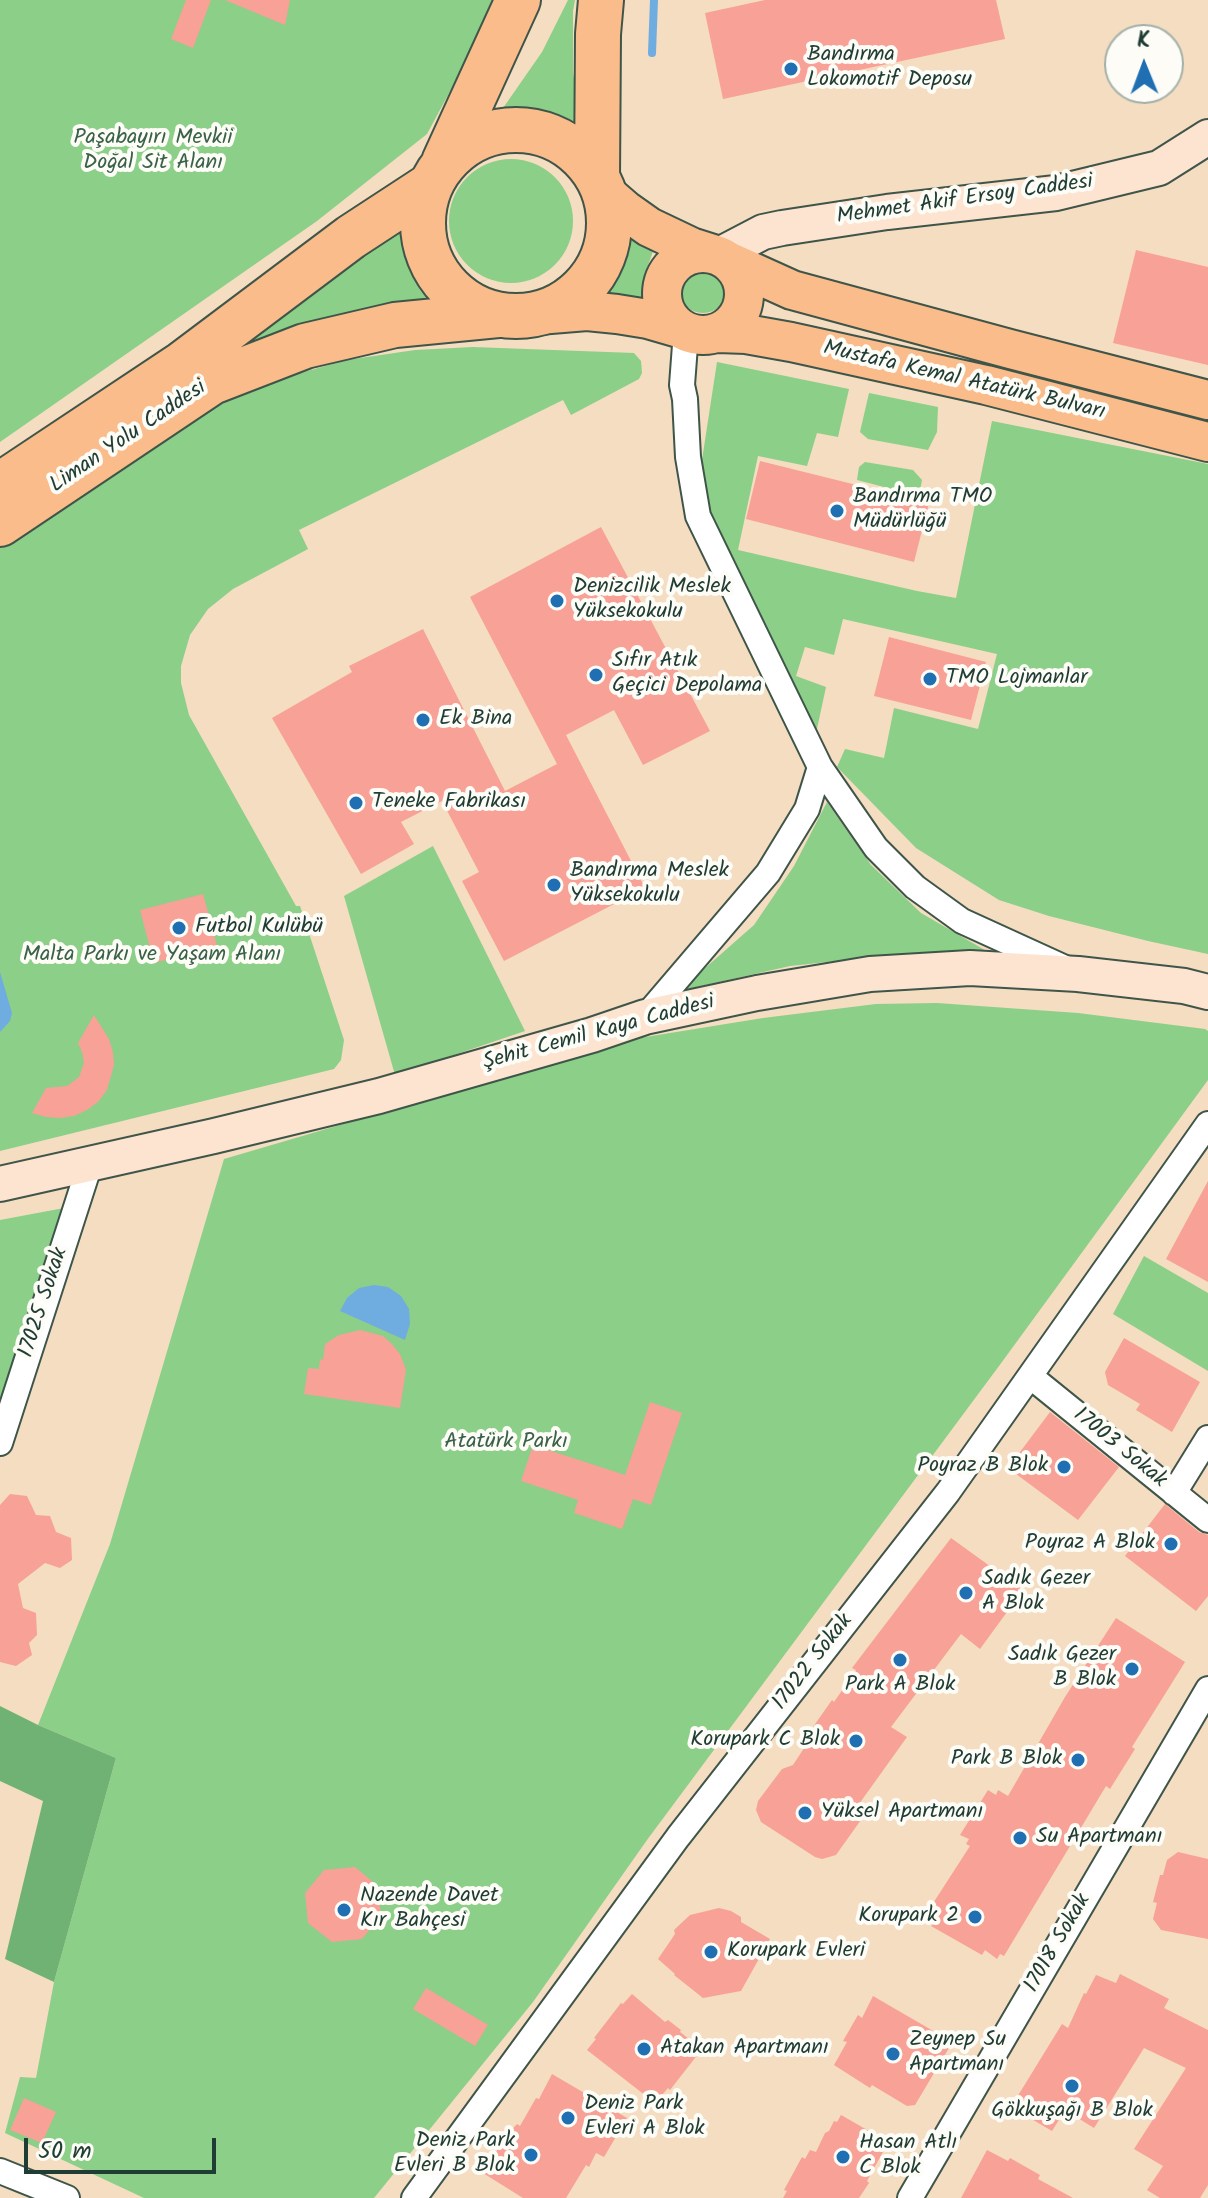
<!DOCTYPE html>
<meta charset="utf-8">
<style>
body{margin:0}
#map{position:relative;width:1208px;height:2198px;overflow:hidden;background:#f4ddc0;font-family:Kalam,sans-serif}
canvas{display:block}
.north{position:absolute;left:1104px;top:24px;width:80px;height:80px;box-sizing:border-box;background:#fdfcf7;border:2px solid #a4b0a9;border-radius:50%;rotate:359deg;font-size:22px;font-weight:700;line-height:32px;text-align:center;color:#1f3d34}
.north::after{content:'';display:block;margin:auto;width:28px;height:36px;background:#1f6fb2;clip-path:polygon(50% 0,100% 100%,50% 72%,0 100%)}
.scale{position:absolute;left:24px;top:2138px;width:192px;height:36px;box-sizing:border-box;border:4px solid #1f3d34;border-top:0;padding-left:10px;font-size:24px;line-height:28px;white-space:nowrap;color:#1f3d34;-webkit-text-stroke:6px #fdfcf7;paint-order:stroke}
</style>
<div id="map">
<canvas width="1208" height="2198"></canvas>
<div class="north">K</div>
<div class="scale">50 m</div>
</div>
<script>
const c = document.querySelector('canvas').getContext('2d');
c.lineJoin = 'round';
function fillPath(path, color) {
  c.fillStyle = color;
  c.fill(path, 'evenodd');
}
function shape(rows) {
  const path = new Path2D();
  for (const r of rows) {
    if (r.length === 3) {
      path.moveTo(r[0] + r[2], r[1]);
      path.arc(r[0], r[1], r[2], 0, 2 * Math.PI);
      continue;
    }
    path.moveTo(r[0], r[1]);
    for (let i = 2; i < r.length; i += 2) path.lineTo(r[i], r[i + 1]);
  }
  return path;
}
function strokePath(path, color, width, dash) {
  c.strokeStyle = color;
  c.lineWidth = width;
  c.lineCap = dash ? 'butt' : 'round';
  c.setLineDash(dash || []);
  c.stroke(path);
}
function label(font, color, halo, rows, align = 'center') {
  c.font = font + ' Kalam,sans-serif';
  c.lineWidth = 8;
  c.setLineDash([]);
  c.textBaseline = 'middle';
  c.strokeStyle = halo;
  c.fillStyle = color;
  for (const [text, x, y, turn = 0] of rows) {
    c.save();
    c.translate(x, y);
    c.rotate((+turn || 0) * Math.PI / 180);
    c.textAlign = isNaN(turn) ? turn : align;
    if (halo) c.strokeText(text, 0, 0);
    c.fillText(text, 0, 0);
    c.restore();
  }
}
fillPath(shape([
 [0,0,499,0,427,134,317,221,0,442],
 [568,0,575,0,573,11,573,73,585,135,565,121,544,114,522,109,501,111,542,52],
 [511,221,62],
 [401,220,410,266,418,287,427,299,384,306,204,368,301,304],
 [631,226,657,240,646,271,644,288,646,306,597,301,620,265],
 [703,289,24],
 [473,347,634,353,641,361,642,373,639,379,571,415,563,400,299,530,308,549,233,589,208,609,190,635,181,666,181,683,189,715,296,906,300,906,344,1040,341,1060,334,1069,0,1151,0,544,201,413,237,395,275,380,347,360,415,350],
 [717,362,849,389,838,437,817,433,807,466,758,456,738,550,917,591,956,598,992,421,1208,464,1208,954,1148,941,1049,916,999,900,916,848,837,767,845,749,884,758,894,708,978,729,997,654,843,619,834,655,805,647,796,676,826,687,815,738,722,545,698,486],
 [869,393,938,407,937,432,928,450,868,439,860,432],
 [865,462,913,470,922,480,919,496,857,480,859,467],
 [827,802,871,865,921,913,1002,960,884,956,790,966,679,991,754,925,794,866],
 [433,846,525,1031,395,1075,344,896],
 [937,1003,1078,1013,1205,1029,1208,1031,1208,1080,999,1366,647,1840,533,2002,374,2198,144,2198,5,2133,20,2077,36,2078,54,1982,116,1758,38,1725,110,1544,224,1159,633,1039,763,1018,876,1004],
 [64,1208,0,1402,0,1220],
 [1144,1256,1208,1293,1208,1371,1113,1314]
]), '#8bcf88');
fillPath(shape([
 [0,1706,38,1725,116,1758,54,1982,5,1959,43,1801,0,1781]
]), '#70b274');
fillPath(shape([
 [0,972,12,1013,10,1021,0,1032],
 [374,1285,388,1287,401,1296,409,1309,410,1324,405,1340,340,1311,347,1298,359,1288]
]), '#6fade1');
strokePath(shape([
 [652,53,654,0]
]), '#6fade1', 8);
fillPath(shape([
 [186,0,211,0,193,48,171,39],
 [225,0,290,0,285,25],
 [765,0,996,0,1005,39,723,99,705,13],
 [1136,250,1208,267,1208,365,1113,343],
 [760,461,929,503,914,562,746,519],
 [601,527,710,731,643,765,614,710,566,735,645,888,504,961,462,881,479,872,442,801,401,822,414,844,361,874,272,718,352,672,349,666,423,629,505,791,557,764,470,597],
 [889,637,986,662,971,720,874,696],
 [203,894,217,946,154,963,140,910],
 [94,1015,109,1039,113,1052,114,1065,107,1090,98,1102,87,1110,74,1116,60,1118,46,1117,32,1113,46,1088,67,1086,79,1077,84,1063,82,1052,78,1043],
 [1208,1181,1208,1282,1166,1259],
 [360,1330,383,1336,392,1344,400,1354,406,1370,400,1408,304,1394,308,1368,319,1369,320,1359,323,1360,325,1344,339,1335],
 [1124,1338,1200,1382,1172,1432,1136,1410,1140,1404,1108,1385,1105,1372],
 [650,1402,682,1413,651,1505,633,1499,622,1529,574,1513,578,1500,521,1481,533,1445,625,1475],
 [1050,1412,1119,1467,1078,1520,1008,1468],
 [10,1494,27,1496,36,1515,50,1516,56,1532,71,1538,72,1560,60,1568,45,1563,18,1584,23,1608,36,1613,37,1635,29,1643,32,1655,16,1666,0,1662,0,1505],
 [1165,1504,1199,1532,1208,1535,1208,1596,1196,1611,1125,1556],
 [951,1538,1023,1590,980,1649,961,1634,891,1727,907,1737,854,1811,863,1817,836,1855,822,1859,815,1857,761,1822,756,1810,758,1801,782,1769,793,1765,812,1736,809,1735,814,1729,813,1727,832,1700,834,1702,856,1670,852,1668],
 [1116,1618,1185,1662,1132,1747,1135,1749,1110,1789,1106,1786,1004,1956,1000,1954,997,1959,985,1950,982,1955,931,1926,935,1923,928,1919,931,1914,928,1911,970,1846,966,1844,969,1839,960,1835,988,1790,996,1795,998,1790,1008,1796,1065,1697],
 [1178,1852,1208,1859,1208,1939,1161,1930,1153,1919,1157,1903,1153,1902,1160,1875,1163,1875,1167,1860],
 [355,1867,378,1886,381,1916,362,1939,332,1942,308,1923,305,1893,324,1870],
 [719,1908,731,1911,741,1917,741,1922,770,1939,741,1991,703,1998,674,1975,675,1974,658,1959,675,1934,674,1930,690,1915],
 [1120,1974,1169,1999,1164,2008,1208,2030,1208,2185,1200,2198,1160,2198,1147,2190,1163,2166,1134,2149,1186,2068,1144,2048,1094,2128,1065,2110,1052,2131,1011,2107,1062,2024,1068,2028,1084,1993,1086,1994,1096,1975,1116,1983],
 [426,1988,488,2025,475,2046,413,2009],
 [632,1994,665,2022,668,2020,681,2030,680,2032,702,2049,670,2090,668,2088,655,2103,587,2050,596,2039,594,2038,621,2003,623,2004],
 [873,1996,947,2039,949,2048,915,2105,907,2106,872,2085,870,2088,834,2065,847,2042,843,2041,858,2015,862,2018],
 [552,2074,627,2118,604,2157,596,2153,589,2167,586,2165,566,2198,523,2198,483,2173,506,2136,517,2124,520,2126,536,2098,539,2099],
 [24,2098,56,2112,42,2143,10,2130],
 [841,2115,876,2135,871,2144,884,2150,867,2181,869,2183,859,2198,783,2198,787,2191,784,2190,802,2157,805,2159,810,2150,816,2152,825,2133,829,2131,834,2121,837,2122],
 [987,2150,1008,2161,1010,2158,1040,2175,1038,2179,1073,2198,961,2198]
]), '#f8a196');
const street = shape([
 [686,332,682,385,685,399,688,457,698,516,820,767,876,848,915,887,962,921,1065,968],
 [645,1017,768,873,807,809,820,767],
 [1030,1376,1208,1520],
 [0,1443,90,1164],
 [1174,1493,1208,1438],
 [0,2171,67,2198],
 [414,2198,678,1837,948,1492,1208,1124],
 [910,2198,1208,1689]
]);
const secondary = shape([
 [719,255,763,232,782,228,887,212,1056,193,1159,168,1208,137],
 [0,1184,214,1136,379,1096,592,1035,645,1017,757,993,870,974,970,968,1078,974,1184,986,1208,992]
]);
const primary = shape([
 [603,191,625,210,649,227,691,247,713,254],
 [703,294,41],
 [730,262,792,290,1010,349,1208,400],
 [526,316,587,311,617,314,648,319,679,328],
 [718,333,746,334,791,342,986,385,1208,442]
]);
const highway = shape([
 [516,223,93],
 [444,162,518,0],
 [597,177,598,34,601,0],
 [0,485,182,364,351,237,429,186],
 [0,524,212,382,305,346,395,325,498,315]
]);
strokePath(street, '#3f5549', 28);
strokePath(secondary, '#3f5549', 38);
strokePath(primary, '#3f5549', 42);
strokePath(highway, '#3f5549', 48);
strokePath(street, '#fff', 24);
strokePath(secondary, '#fde4d0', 34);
strokePath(primary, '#f9bc8a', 38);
strokePath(highway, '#f9bc8a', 44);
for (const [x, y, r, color] of [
 [791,69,8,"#1f6fb2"],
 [837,511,8,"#1f6fb2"],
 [557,601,8,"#1f6fb2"],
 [596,675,8,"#1f6fb2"],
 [930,679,8,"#1f6fb2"],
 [423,720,8,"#1f6fb2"],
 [356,803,8,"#1f6fb2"],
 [554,885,8,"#1f6fb2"],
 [179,928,8,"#1f6fb2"],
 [1064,1467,8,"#1f6fb2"],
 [1171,1544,8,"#1f6fb2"],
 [966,1593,8,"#1f6fb2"],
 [900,1660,8,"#1f6fb2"],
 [1132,1669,8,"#1f6fb2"],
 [856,1741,8,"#1f6fb2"],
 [1078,1760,8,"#1f6fb2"],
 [805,1813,8,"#1f6fb2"],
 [1020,1838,8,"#1f6fb2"],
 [344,1910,8,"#1f6fb2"],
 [975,1917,8,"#1f6fb2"],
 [711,1952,8,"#1f6fb2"],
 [644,2049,8,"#1f6fb2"],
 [893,2054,8,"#1f6fb2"],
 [1072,2086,8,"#1f6fb2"],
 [568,2118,8,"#1f6fb2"],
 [531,2155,8,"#1f6fb2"],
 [843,2157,8,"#1f6fb2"]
]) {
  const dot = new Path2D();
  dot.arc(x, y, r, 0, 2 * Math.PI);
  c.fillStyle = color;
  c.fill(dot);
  strokePath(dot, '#fdfcf7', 3);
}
label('22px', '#1f3d34', '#fdfcf7', [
 ["Bandırma",807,56],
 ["Lokomotif Deposu",807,81],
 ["Bandırma TMO",853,498],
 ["Müdürlüğü",853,523],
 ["Denizcilik Meslek",573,588],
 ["Yüksekokulu",573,613],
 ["Sıfır Atık",612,662],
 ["Geçici Depolama",612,687],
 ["TMO Lojmanlar",946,679],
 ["Ek Bina",439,720],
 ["Teneke Fabrikası",372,803],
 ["Bandırma Meslek",570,872],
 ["Yüksekokulu",570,897],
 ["Futbol Kulübü",195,928],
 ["Poyraz B Blok",1048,1467,"right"],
 ["Poyraz A Blok",1155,1544,"right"],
 ["Sadık Gezer",982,1580],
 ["A Blok",982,1605],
 ["Sadık Gezer",1116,1656,"right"],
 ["B Blok",1116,1681,"right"],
 ["Park A Blok",900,1686,"center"],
 ["Korupark C Blok",840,1741,"right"],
 ["Park B Blok",1062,1760,"right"],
 ["Yüksel Apartmanı",821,1813],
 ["Su Apartmanı",1036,1838],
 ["Nazende Davet",360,1897],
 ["Kır Bahçesi",360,1922],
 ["Korupark 2",959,1917,"right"],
 ["Korupark Evleri",727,1952],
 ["Zeynep Su",909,2041],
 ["Apartmanı",909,2066],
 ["Atakan Apartmanı",660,2049],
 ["Deniz Park",584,2105],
 ["Evleri A Blok",584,2130],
 ["Gökkuşağı B Blok",1072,2112,"center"],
 ["Deniz Park",515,2142,"right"],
 ["Evleri B Blok",515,2167,"right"],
 ["Hasan Atlı",859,2144],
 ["C Blok",859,2169]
], 'left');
label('22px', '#3a6249', '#fdfcf7', [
 ["Paşabayırı Mevkii",153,139],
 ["Doğal Sit Alanı",153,164],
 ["Malta Parkı ve Yaşam Alanı",152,956],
 ["Atatürk Parkı",506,1443]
]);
label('22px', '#1f3d34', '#fdfcf7', [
 ["Mehmet Akif Ersoy Caddesi",965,201,-8],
 ["Mustafa Kemal Atatürk Bulvarı",964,382,13],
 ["Liman Yolu Caddesi",129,438,-34],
 ["Şehit Cemil Kaya Caddesi",599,1034,-15],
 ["17025 Sokak",45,1303,-72],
 ["17003 Sokak",1119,1449,39],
 ["17022 Sokak",814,1663,-52],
 ["17018 Sokak",1059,1944,-60]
]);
</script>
